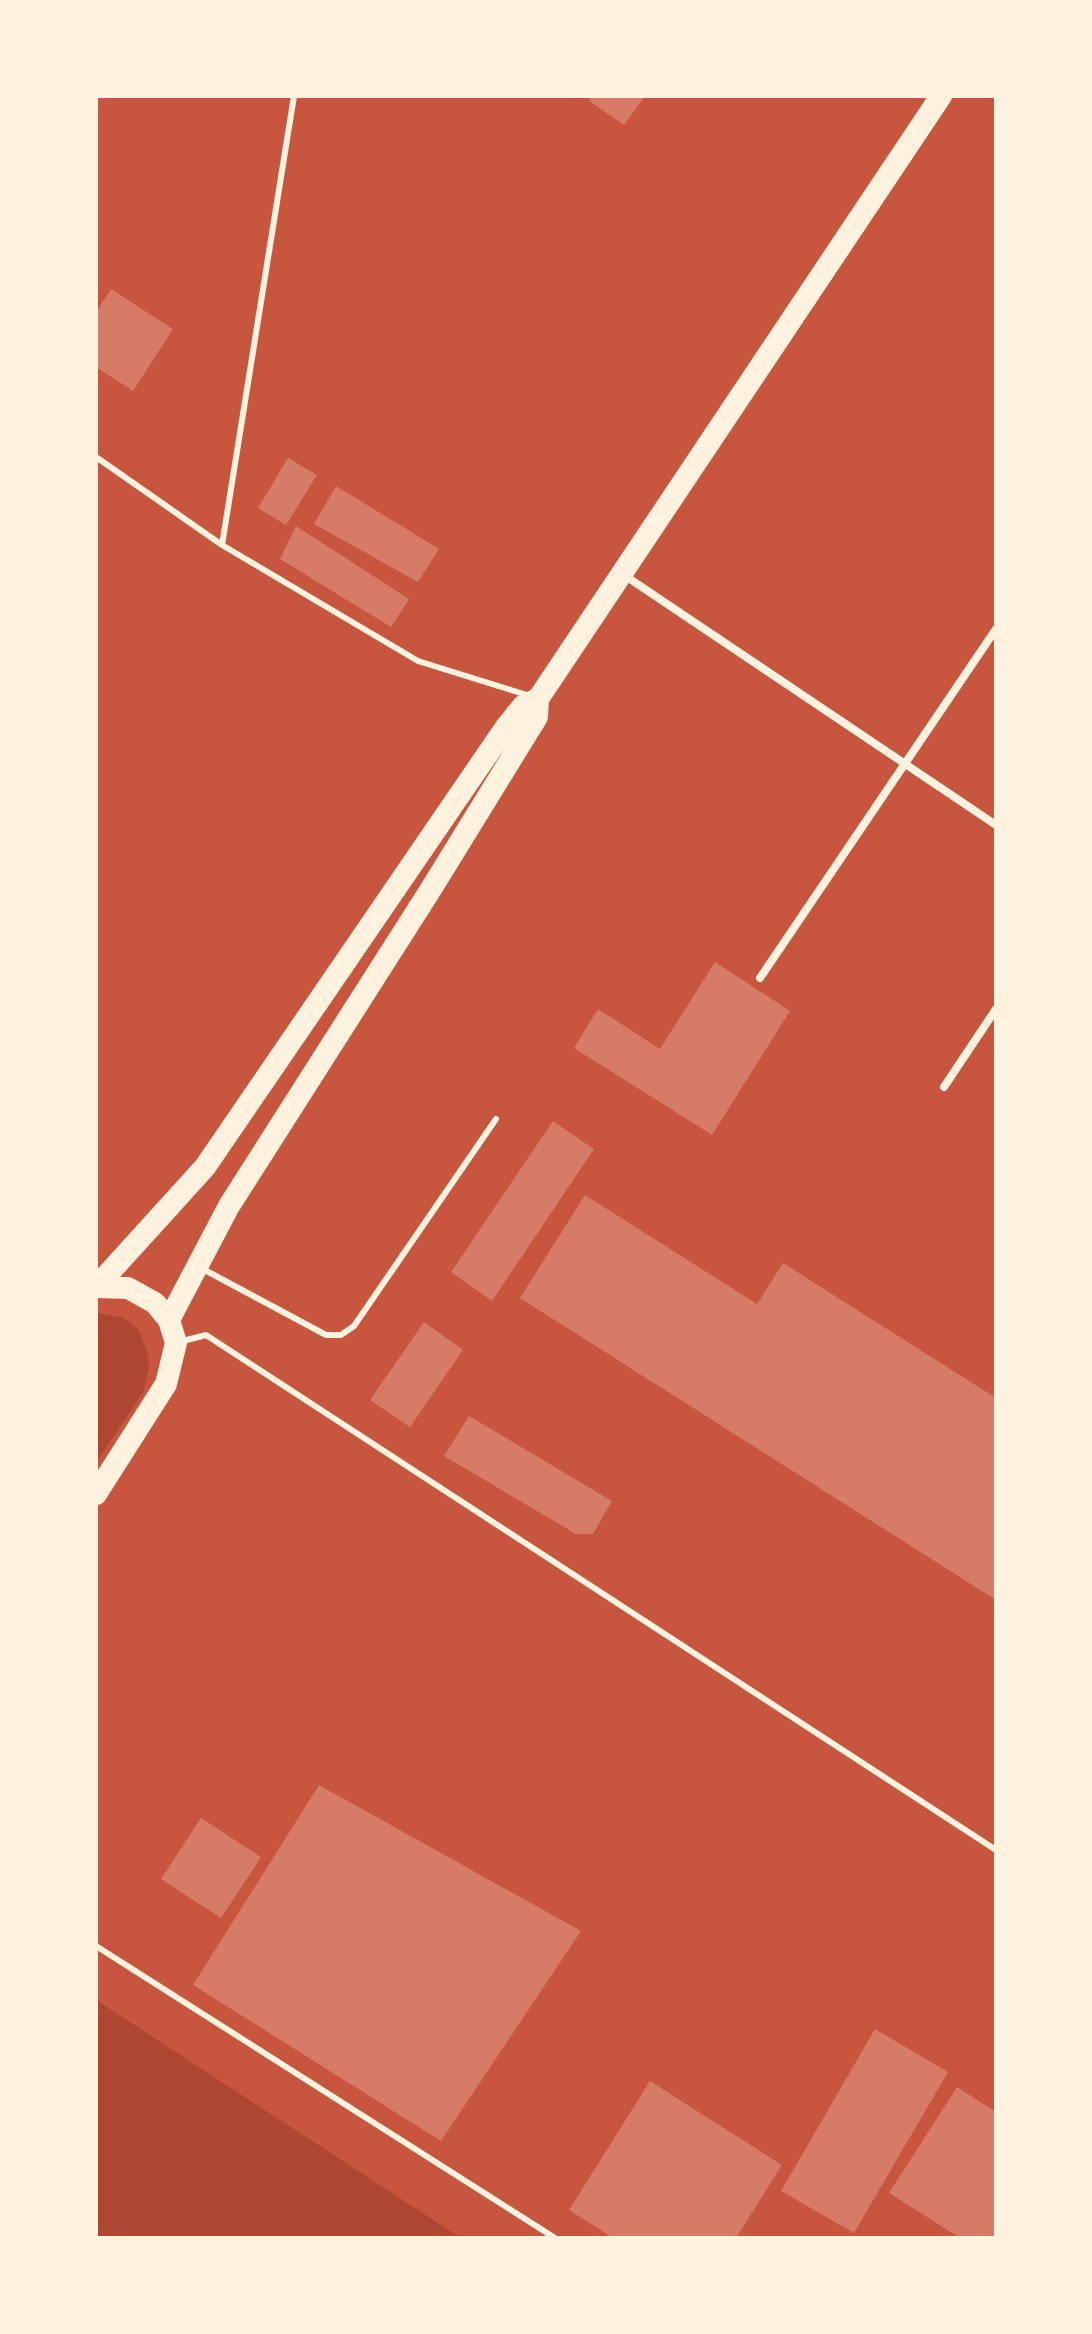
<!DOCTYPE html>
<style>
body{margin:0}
#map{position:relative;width:1092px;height:2334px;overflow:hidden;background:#c8553d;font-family:"Source Sans 3",sans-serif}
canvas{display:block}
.frame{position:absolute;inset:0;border:98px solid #fff3e0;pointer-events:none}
</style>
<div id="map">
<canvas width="1092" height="2334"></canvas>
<div class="frame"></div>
</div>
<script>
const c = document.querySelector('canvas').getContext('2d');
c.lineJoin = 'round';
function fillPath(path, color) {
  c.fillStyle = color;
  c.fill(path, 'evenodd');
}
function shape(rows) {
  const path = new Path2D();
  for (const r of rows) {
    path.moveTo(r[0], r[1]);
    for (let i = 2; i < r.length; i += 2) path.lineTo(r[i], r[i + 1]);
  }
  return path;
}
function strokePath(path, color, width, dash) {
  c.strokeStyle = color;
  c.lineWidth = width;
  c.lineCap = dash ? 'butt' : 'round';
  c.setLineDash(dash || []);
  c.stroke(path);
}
fillPath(shape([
 [98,1313,123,1318,138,1329,147,1351,149,1368,143,1392,96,1463,96,1314],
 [96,2000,461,2238,96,2238]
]), '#ae4732');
fillPath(shape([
 [592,96,645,96,624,125,589,101],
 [111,289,173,329,133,391,96,367,96,312],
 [288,458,317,475,286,525,258,508],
 [336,486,439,549,418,582,314,524],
 [296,526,409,599,391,627,280,559],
 [715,962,790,1011,712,1135,574,1048,598,1009,660,1049],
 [553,1121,594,1149,492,1301,451,1272],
 [585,1195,757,1304,783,1263,996,1398,996,1600,520,1298],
 [424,1322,463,1350,410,1427,370,1400],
 [469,1416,612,1501,593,1534,576,1534,444,1456],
 [319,1785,581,1931,441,2141,193,1985],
 [201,1818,261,1857,221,1918,161,1879],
 [875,2029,948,2072,854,2233,781,2191],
 [650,2081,782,2165,736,2238,613,2238,569,2210],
 [957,2087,996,2112,996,2238,960,2238,889,2193]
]), '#d67c66');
strokePath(shape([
 [96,457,222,545,418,661,527,695],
 [222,545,294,96],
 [201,1268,326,1335,341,1335,354,1326,496,1119],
 [179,1342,206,1335,996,1850],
 [96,1946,555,2238]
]), '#fff3e0', 6);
strokePath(shape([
 [624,575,996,825],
 [760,978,996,629],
 [944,1087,996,1009]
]), '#fff3e0', 8);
strokePath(shape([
 [97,1286,205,1167,506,727,523,706,538,699],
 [96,1287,128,1288,155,1303,169,1320,176,1343,166,1384,96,1494],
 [169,1320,229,1206,431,889,537,717,538,699,941,96]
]), '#fff3e0', 22);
</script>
